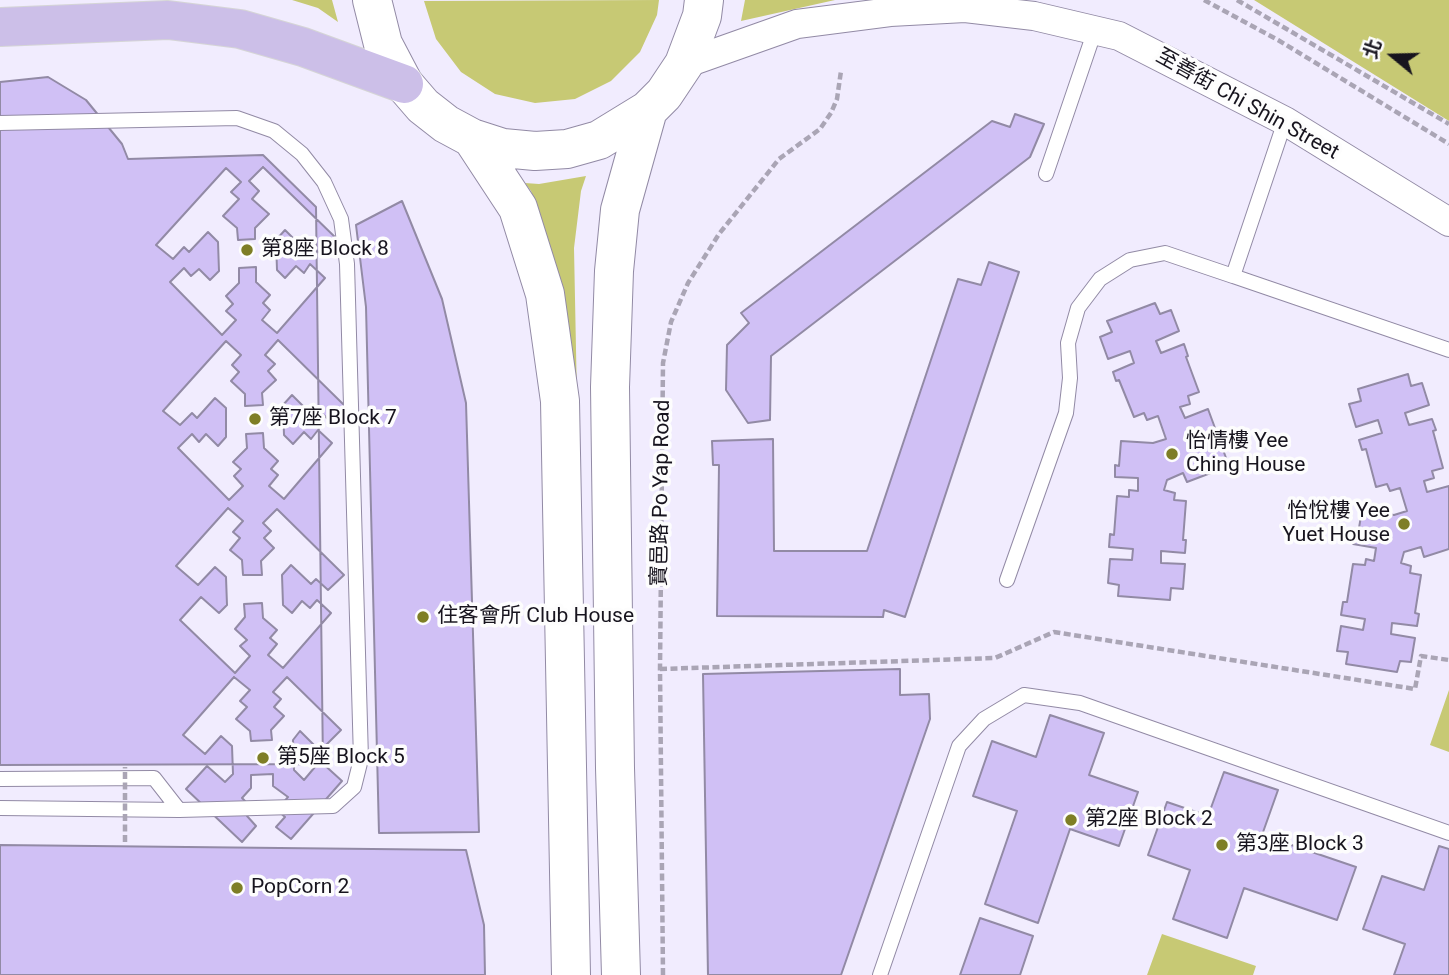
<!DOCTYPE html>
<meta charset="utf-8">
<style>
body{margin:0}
#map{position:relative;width:1449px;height:975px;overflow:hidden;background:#f1ecfe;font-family:Roboto,"Noto Sans TC",sans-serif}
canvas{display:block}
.north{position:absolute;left:1358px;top:21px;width:70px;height:70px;-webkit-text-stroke:5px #fdfdfd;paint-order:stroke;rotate:289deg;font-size:19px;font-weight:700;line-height:28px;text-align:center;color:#17141e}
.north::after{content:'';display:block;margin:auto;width:24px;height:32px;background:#17141e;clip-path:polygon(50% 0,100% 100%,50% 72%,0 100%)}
</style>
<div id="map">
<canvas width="1449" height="975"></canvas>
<div class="north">北</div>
</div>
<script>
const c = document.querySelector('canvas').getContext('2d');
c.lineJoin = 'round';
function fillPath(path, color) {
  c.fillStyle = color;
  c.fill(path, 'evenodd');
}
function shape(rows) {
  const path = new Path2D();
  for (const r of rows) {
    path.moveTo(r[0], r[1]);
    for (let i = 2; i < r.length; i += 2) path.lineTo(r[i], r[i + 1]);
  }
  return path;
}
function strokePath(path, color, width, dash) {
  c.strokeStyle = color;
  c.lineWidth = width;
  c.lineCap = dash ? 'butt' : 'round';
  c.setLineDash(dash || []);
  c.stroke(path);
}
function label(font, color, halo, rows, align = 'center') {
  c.font = font + ' Roboto,"Noto Sans TC",sans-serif';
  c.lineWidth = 7;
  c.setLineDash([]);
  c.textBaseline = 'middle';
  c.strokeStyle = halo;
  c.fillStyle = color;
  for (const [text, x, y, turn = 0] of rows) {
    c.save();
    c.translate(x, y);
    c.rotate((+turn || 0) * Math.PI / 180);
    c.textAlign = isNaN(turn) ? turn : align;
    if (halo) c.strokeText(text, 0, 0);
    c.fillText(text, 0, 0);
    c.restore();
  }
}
fillPath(shape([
 [292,0,332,0,338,22,318,8],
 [659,0,657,15,640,52,611,81,575,99,535,103,495,94,461,72,436,39,424,1],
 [745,0,835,0,741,21],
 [1254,0,1449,0,1449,121],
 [586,176,581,191,574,248,578,450,539,215,531,191,525,183,539,184],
 [1449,690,1449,752,1430,745],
 [1162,934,1256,966,1253,975,1147,975]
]), '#c7c974');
const building = shape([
 [48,77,86,100,122,144,128,159,263,155,316,207,323,764,0,765,0,82,48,77],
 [1015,114,1044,124,1030,157,771,356,770,420,748,423,726,390,727,345,749,323,741,313,992,121,1010,127,1015,114],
 [263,167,338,240,322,255,309,244,304,249,285,230,276,240,277,270,285,278,296,266,304,273,310,264,325,278,277,333,262,320,270,310,263,303,270,295,256,282,256,267,239,268,239,283,226,296,233,304,226,311,236,320,222,335,170,282,184,268,191,276,199,269,210,280,219,271,218,242,208,232,189,252,184,247,173,259,156,245,226,168,241,182,231,192,239,199,223,216,237,228,238,240,255,239,255,228,269,214,252,199,259,191,249,181,263,167],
 [402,201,442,299,466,403,479,832,379,833,366,307,356,225,402,201],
 [989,262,1019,272,905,617,884,610,883,617,717,616,719,465,713,465,712,441,773,439,774,551,867,551,958,279,981,285,989,262],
 [1155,303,1160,314,1171,310,1179,331,1156,341,1161,353,1184,344,1188,356,1186,357,1199,392,1188,396,1190,404,1180,407,1185,418,1208,409,1229,466,1187,482,1183,473,1167,480,1164,490,1175,493,1174,500,1186,501,1183,540,1186,540,1185,553,1161,551,1161,563,1185,564,1183,589,1171,588,1170,600,1118,596,1119,585,1108,583,1110,559,1132,560,1133,549,1109,547,1110,534,1114,535,1117,496,1129,497,1129,490,1138,491,1138,478,1115,477,1115,465,1119,466,1121,441,1153,443,1166,439,1158,416,1147,420,1144,413,1134,417,1119,380,1116,381,1113,372,1134,363,1130,351,1108,359,1100,337,1112,332,1107,321,1155,303],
 [278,340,345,406,329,420,317,409,312,415,292,395,283,405,284,435,293,444,304,432,311,439,318,430,332,443,284,499,269,486,278,475,271,469,278,461,264,448,263,433,246,434,247,448,233,462,241,469,234,476,243,486,229,500,178,448,192,434,199,442,206,434,218,446,226,437,226,408,215,398,197,418,192,413,180,425,163,411,226,341,241,355,232,365,239,372,231,381,245,394,245,406,263,405,262,393,276,380,268,371,275,364,265,355,278,340],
 [1408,374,1411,386,1422,383,1429,405,1405,413,1409,425,1432,419,1436,430,1433,431,1443,468,1432,471,1434,478,1424,481,1427,492,1449,486,1449,549,1424,557,1421,547,1404,552,1401,563,1411,566,1410,573,1421,575,1415,613,1419,614,1417,626,1392,623,1391,634,1415,638,1411,662,1400,661,1397,672,1346,664,1348,652,1337,651,1341,626,1363,630,1365,619,1341,615,1343,602,1347,602,1353,564,1365,565,1366,559,1374,561,1376,548,1353,544,1354,534,1358,534,1362,510,1394,515,1407,511,1400,488,1390,491,1387,484,1376,487,1366,449,1362,450,1359,440,1382,433,1378,420,1356,427,1349,404,1361,401,1358,389,1408,374],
 [228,508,243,521,233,532,240,538,230,550,242,560,243,575,262,575,261,561,274,548,264,538,271,531,263,523,277,509,344,575,328,590,316,579,311,584,291,565,282,575,283,605,292,613,302,601,310,608,317,600,331,613,283,668,268,655,277,644,270,638,277,630,263,618,262,603,244,604,245,617,235,629,247,640,240,646,250,656,235,673,180,620,201,597,219,613,227,605,226,577,215,567,198,585,176,566,228,508],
 [900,669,900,695,929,694,930,719,841,975,708,975,703,674,900,669],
 [234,677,250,690,240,701,247,707,236,719,250,731,251,741,272,740,271,730,284,716,274,707,281,699,273,692,287,677,341,730,320,751,300,731,293,740,294,770,304,780,320,761,342,781,291,839,276,827,285,817,277,810,288,797,273,786,273,774,251,775,251,788,242,798,253,809,247,816,256,826,242,842,186,789,207,766,225,782,233,774,232,746,221,736,205,754,183,735,234,677],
 [1050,715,1104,733,1089,775,1138,792,1119,846,1070,829,1038,923,985,904,1017,811,973,796,992,741,1036,757,1050,715],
 [1224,772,1278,790,1262,835,1356,867,1337,920,1244,888,1227,938,1173,919,1190,870,1148,855,1167,802,1208,816,1224,772],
 [0,845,466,850,484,925,485,975,0,975,0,845],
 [1439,846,1449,849,1449,975,1394,975,1405,944,1363,929,1382,876,1424,890,1439,846],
 [980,918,1033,936,1020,975,960,975,980,918]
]);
fillPath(building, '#d0c0f5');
strokePath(building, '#928aa5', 2);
const service = shape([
 [0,123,237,118,274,131,302,154,324,182,341,219,347,264,361,759,354,787,333,806,179,810,0,808],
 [1046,174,1095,30],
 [1233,276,1449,350],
 [1007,580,1066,413,1070,378,1068,343,1078,308,1100,279,1130,260,1165,253,1233,276,1285,121],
 [0,779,154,778,179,810],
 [880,975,959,746,984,719,1024,695,1080,703,1449,833]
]);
const minor = shape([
 [684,64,797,24,890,12,965,8,1034,16,1119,36,1285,121,1449,222]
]);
const secondary = shape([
 [372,0,383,44,404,84,423,106,446,124,472,138,503,148,535,151,567,149,599,140,648,110,664,94,684,64,702,16,704,0],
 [472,138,518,208,545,294,560,401,571,975],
 [621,975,615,768,610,387,614,271,620,210,648,110]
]);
const primary = shape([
 [0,27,168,20,240,29,303,47,404,84]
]);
strokePath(service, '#928aa5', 16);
strokePath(minor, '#928aa5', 30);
strokePath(secondary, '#928aa5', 40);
strokePath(primary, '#d5d5d6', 40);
strokePath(shape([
 [1204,0,1278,40,1449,144],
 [1237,0,1449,124],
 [660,669,995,658,1054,632,1415,689,1421,656,1449,660],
 [663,975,660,669,663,363,671,322,688,283,719,234,779,159,820,129,831,113,837,99,841,71]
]), '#aaa5b5', 4.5, [7, 3.5]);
strokePath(service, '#fff', 14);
strokePath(minor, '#fff', 28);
strokePath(secondary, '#fff', 38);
strokePath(primary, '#ccbfe8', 38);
strokePath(shape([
 [125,842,125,767]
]), '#aaa5b5', 4.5, [7, 3.5]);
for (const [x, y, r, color] of [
 [247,250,7,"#7e7e26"],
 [255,419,7,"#7e7e26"],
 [1172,454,7,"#7e7e26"],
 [1404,524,7,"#7e7e26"],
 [423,617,7,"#7e7e26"],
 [263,758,7,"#7e7e26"],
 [1071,820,7,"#7e7e26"],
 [1222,845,7,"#7e7e26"],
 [237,888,7,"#7e7e26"]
]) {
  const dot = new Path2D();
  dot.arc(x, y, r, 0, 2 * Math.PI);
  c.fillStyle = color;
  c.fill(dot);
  strokePath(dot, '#fdfdfd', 2.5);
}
label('21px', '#17141e', '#fdfdfd', [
 ["至善街 Chi Shin Street",1247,105,29],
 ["寶邑路 Po Yap Road",662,493,-89]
]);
label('21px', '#17141e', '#fdfdfd', [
 ["第8座 Block 8",261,250],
 ["第7座 Block 7",269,419],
 ["怡情樓 Yee",1186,442],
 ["Ching House",1186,466],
 ["怡悅樓 Yee",1390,512,"right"],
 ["Yuet House",1390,536,"right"],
 ["住客會所 Club House",437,617],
 ["第5座 Block 5",277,758],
 ["第2座 Block 2",1085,820],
 ["第3座 Block 3",1236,845],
 ["PopCorn 2",251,888]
], 'left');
</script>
